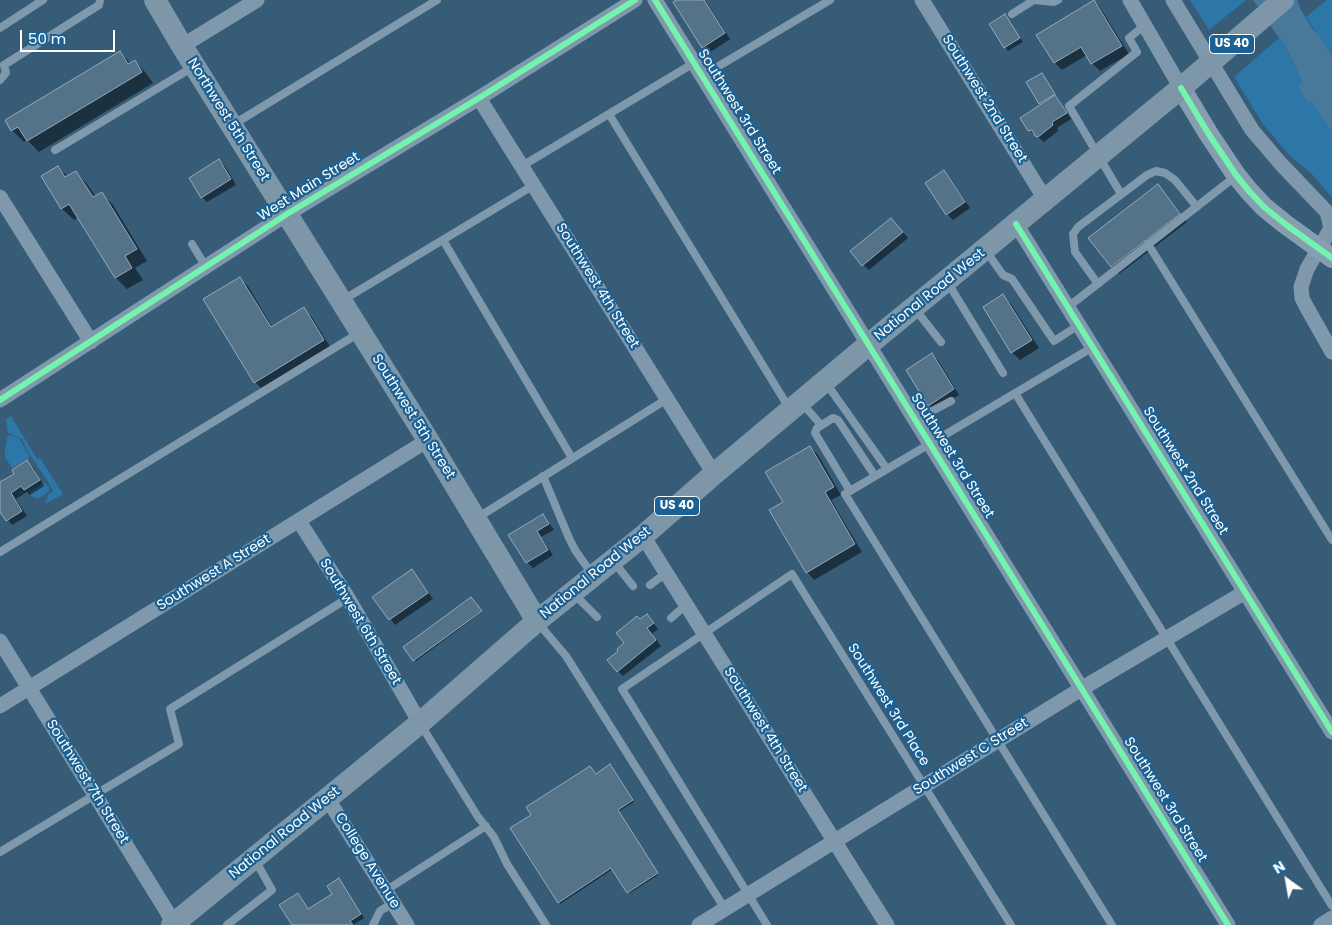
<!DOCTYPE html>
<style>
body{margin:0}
#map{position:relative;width:1332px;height:925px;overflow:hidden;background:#365c78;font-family:Poppins,sans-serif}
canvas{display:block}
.north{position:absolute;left:1262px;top:855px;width:50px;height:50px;-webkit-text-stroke:4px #1b6193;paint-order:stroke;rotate:328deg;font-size:14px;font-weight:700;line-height:20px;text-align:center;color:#fff}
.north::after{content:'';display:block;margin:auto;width:18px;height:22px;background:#fff;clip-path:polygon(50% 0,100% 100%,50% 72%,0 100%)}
.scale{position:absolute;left:20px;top:30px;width:95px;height:22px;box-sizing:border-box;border:2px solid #fff;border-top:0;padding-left:6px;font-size:15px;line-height:18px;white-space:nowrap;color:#fff;-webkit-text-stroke:4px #1b6193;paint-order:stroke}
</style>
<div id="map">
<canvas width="1332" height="925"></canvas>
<div class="north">N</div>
<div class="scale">50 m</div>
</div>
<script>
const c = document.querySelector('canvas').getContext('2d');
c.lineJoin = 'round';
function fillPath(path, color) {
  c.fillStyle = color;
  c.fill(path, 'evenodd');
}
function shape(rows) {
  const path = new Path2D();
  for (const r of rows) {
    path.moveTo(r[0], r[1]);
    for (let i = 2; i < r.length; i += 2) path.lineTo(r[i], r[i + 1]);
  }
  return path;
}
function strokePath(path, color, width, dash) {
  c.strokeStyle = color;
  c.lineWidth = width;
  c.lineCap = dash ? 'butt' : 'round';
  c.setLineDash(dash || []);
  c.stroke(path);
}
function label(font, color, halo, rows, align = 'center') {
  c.font = font + ' Poppins,sans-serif';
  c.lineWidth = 4.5;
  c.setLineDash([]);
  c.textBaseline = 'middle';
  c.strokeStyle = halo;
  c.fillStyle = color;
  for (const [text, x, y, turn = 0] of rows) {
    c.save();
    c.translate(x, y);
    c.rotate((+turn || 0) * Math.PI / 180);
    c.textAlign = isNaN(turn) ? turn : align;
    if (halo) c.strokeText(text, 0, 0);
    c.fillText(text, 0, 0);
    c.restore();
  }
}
fillPath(shape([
 [1190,0,1246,0,1209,30],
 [1327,0,1332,0,1332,56,1306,17],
 [1279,38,1288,52,1302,82,1301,84,1332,132,1332,198,1312,174,1289,155,1263,124,1234,77],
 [11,416,37,459,40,458,63,494,45,504,48,495,53,491,47,480,48,479,46,479,29,453,22,439,8,433,6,419],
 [8,435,19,438,30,457,12,468,5,457,5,448],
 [44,483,49,487,49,491,38,499,33,497,30,495,31,491]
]), '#2c77a8');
fillPath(shape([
 [1253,0,1297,0,1301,10,1312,28,1321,38,1332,56,1332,132,1311,101,1308,102,1299,87,1299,85,1302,82,1288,51]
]), '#48799b');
fillPath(shape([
 [679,0,705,0,730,39,709,53,703,47],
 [1094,1,1101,9,1129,54,1100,71,1092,63,1087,55,1062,70,1055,63],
 [1005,16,1023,42,1008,51,991,25],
 [120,52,131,64,135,61,146,73,153,83,39,152,27,140,24,142,12,130],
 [1042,74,1071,119,1057,128,1058,131,1044,142,1029,130,1042,105,1040,103],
 [219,160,225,166,236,185,207,202,202,197],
 [58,167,68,177,76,172,87,184,96,197,102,194,113,205,147,261,135,268,143,280,127,289,116,278,79,217,74,220,62,209,42,176],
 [943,172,949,177,970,208,953,220,947,214],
 [1158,186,1187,222,1119,274,1112,266],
 [897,225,908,238,869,270,863,265],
 [240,279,248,286,273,328,304,309,311,316,331,348,263,390,255,382],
 [1003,296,1011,304,1039,348,1020,360,1012,352,984,308],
 [932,355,938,360,959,395,934,410,929,405],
 [810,447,818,455,841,495,831,500,862,552,814,580,807,572],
 [27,462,33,467,44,486,30,495,27,492,16,499,27,516,12,525,0,509,0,483,15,474],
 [543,515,554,530,541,537,553,555,533,568,527,562,510,535],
 [412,571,433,599,395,625,374,597],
 [473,600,482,612,416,661,414,660],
 [640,621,652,621,658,629,652,634,661,646,623,676,618,671,626,643],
 [611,767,634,802,618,812,658,875,630,893,613,869,560,904,559,902,596,775],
 [342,883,364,918,353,925,293,925,298,895,309,910,333,894]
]), '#0007');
const building = shape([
 [676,0,704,0,725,33,702,48,673,2,676,0],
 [1094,0,1122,46,1091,64,1081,47,1054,63,1036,35,1094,0],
 [1005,14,1020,38,1004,48,989,24,1005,14],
 [120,51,128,64,135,60,142,72,27,141,18,127,11,131,5,120,120,51],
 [1042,73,1055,94,1039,104,1026,82,1042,73],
 [1055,95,1067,113,1052,122,1053,125,1038,137,1035,136,1032,130,1028,131,1020,118,1055,95],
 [219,159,231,179,201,198,189,178,219,159],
 [58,166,65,177,76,171,93,197,102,192,137,249,125,256,132,268,115,278,69,204,61,209,41,176,58,166],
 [944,170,965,202,946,215,925,183,944,170],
 [1158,184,1180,214,1111,267,1088,238,1158,184],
 [891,218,903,232,862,266,850,251,891,218],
 [240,277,271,327,304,307,324,340,254,383,203,299,240,277],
 [1003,294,1032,340,1011,353,983,307,1003,294],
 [932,353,954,389,928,406,906,370,932,353],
 [810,446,834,487,825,492,855,544,806,573,769,510,783,502,765,472,810,446],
 [27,460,40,480,24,490,21,486,11,493,22,511,6,521,0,512,0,482,14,474,12,470,27,460],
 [543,514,549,524,537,531,548,550,526,563,508,535,543,514],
 [412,569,428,593,389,620,372,597,412,569],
 [471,597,482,611,413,661,403,647,471,597],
 [647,614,654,623,647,628,656,640,617,672,607,660,618,651,617,649,624,643,616,633,637,616,640,619,647,614],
 [610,764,633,800,618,810,658,873,627,893,611,868,558,903,510,828,531,815,526,807,590,766,596,774,610,764],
 [339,878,361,914,350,921,353,925,292,925,279,905,298,893,308,909,332,894,327,886,339,878]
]);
fillPath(building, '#557388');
strokePath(building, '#94a9b9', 1);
strokePath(shape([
 [1012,14,1034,0,1054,2,1058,0],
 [0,28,43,0],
 [4,65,99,5,100,0],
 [702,76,830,0],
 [0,80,6,73,4,65],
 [609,114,789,408],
 [234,124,437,0],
 [55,150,193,67],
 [522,166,694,63],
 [1121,194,1069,106,1137,52,1129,38,1145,25],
 [443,240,572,458],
 [192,244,206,267],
 [1148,244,1332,540],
 [986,251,1003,275,1012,279,1054,341,1079,325],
 [948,283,1003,373],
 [1098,284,1075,252,1073,234,1078,227,1147,175,1156,171,1165,173,1175,180,1197,207],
 [343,300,534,185],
 [1068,307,1236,176],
 [915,309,941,342],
 [1093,347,845,494,1112,925],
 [826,383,887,469],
 [1015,393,1332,906],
 [801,402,821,425],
 [915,420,951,401],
 [543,476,569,538,575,550,592,574],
 [850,491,815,433,817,428,833,418,838,420,875,476],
 [477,518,667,399],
 [0,552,359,333],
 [614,562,633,586],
 [650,585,666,573],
 [574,594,597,617],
 [671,618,686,605],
 [538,623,566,656,725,909],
 [421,725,478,817,494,837,507,864,546,925],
 [0,852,179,744,170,709,348,598],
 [385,891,486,826],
 [227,925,272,890,255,860],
 [373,925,380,911,393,903],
 [767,925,622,689,792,574,1011,925]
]), '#7f98ab', 8);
strokePath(shape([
 [655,0,1228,925],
 [922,0,1045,199],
 [1130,0,1181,88],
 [1173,0,1252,130,1281,164,1327,212,1331,228,1307,269,1301,287,1302,298,1306,306,1332,352],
 [182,46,257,0],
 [479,98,714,474],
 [0,197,91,342],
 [1016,224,1332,732],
 [0,400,287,214,479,98,635,0],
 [299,521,348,598,420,723],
 [643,536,887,925],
 [0,641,174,923],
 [0,706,428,440],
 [327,798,407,925],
 [699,925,1081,689,1245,592],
 [1321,925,1332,918]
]), '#7f98ab', 15);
strokePath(shape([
 [1181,88,1208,133,1236,175,1249,191,1264,207,1285,224,1332,258]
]), '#869eaf', 20);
strokePath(shape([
 [155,0,182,46,428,440,537,621],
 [172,925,420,723,537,621,643,536,714,474,868,345,1181,88]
]), '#7d97a9', 22);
strokePath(shape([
 [1181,88,1283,0]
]), '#7d97a9', 22);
strokePath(shape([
 [655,0,1228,925],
 [1181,88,1208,133,1236,175,1249,191,1264,207,1285,224,1332,258],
 [1016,224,1332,732],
 [0,400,287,214,479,98,635,0]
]), '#73f3ae', 6);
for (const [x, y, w] of [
 [1232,44,45],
 [677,506,45]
]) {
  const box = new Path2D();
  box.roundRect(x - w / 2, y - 9.5, w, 19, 4);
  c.fillStyle = '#1b6193';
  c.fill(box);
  strokePath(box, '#fff', 1);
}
label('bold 12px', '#fff', null, [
 ["US 40",1232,44],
 ["US 40",677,506]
]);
label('14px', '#fff', '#1b6193', [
 ["Southwest 2nd Street",984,99,58],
 ["Southwest 3rd Street",739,112,58],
 ["Northwest 5th Street",228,120,58],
 ["West Main Street",309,187,-32],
 ["Southwest 4th Street",597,286,58],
 ["National Road West",930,295,-39],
 ["Southwest 5th Street",413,417,58],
 ["Southwest 3rd Street",952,456,58],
 ["Southwest 2nd Street",1185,471,58],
 ["Southwest A Street",214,573,-32],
 ["National Road West",596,573,-39],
 ["Southwest 6th Street",360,622,59],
 ["Southwest 3rd Place",888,705,58],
 ["Southwest 4th Street",765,730,58],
 ["Southwest C Street",971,757,-32],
 ["Southwest 7th Street",87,782,58],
 ["Southwest 3rd Street",1165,800,58],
 ["National Road West",285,833,-39],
 ["College Avenue",367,861,58]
]);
</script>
